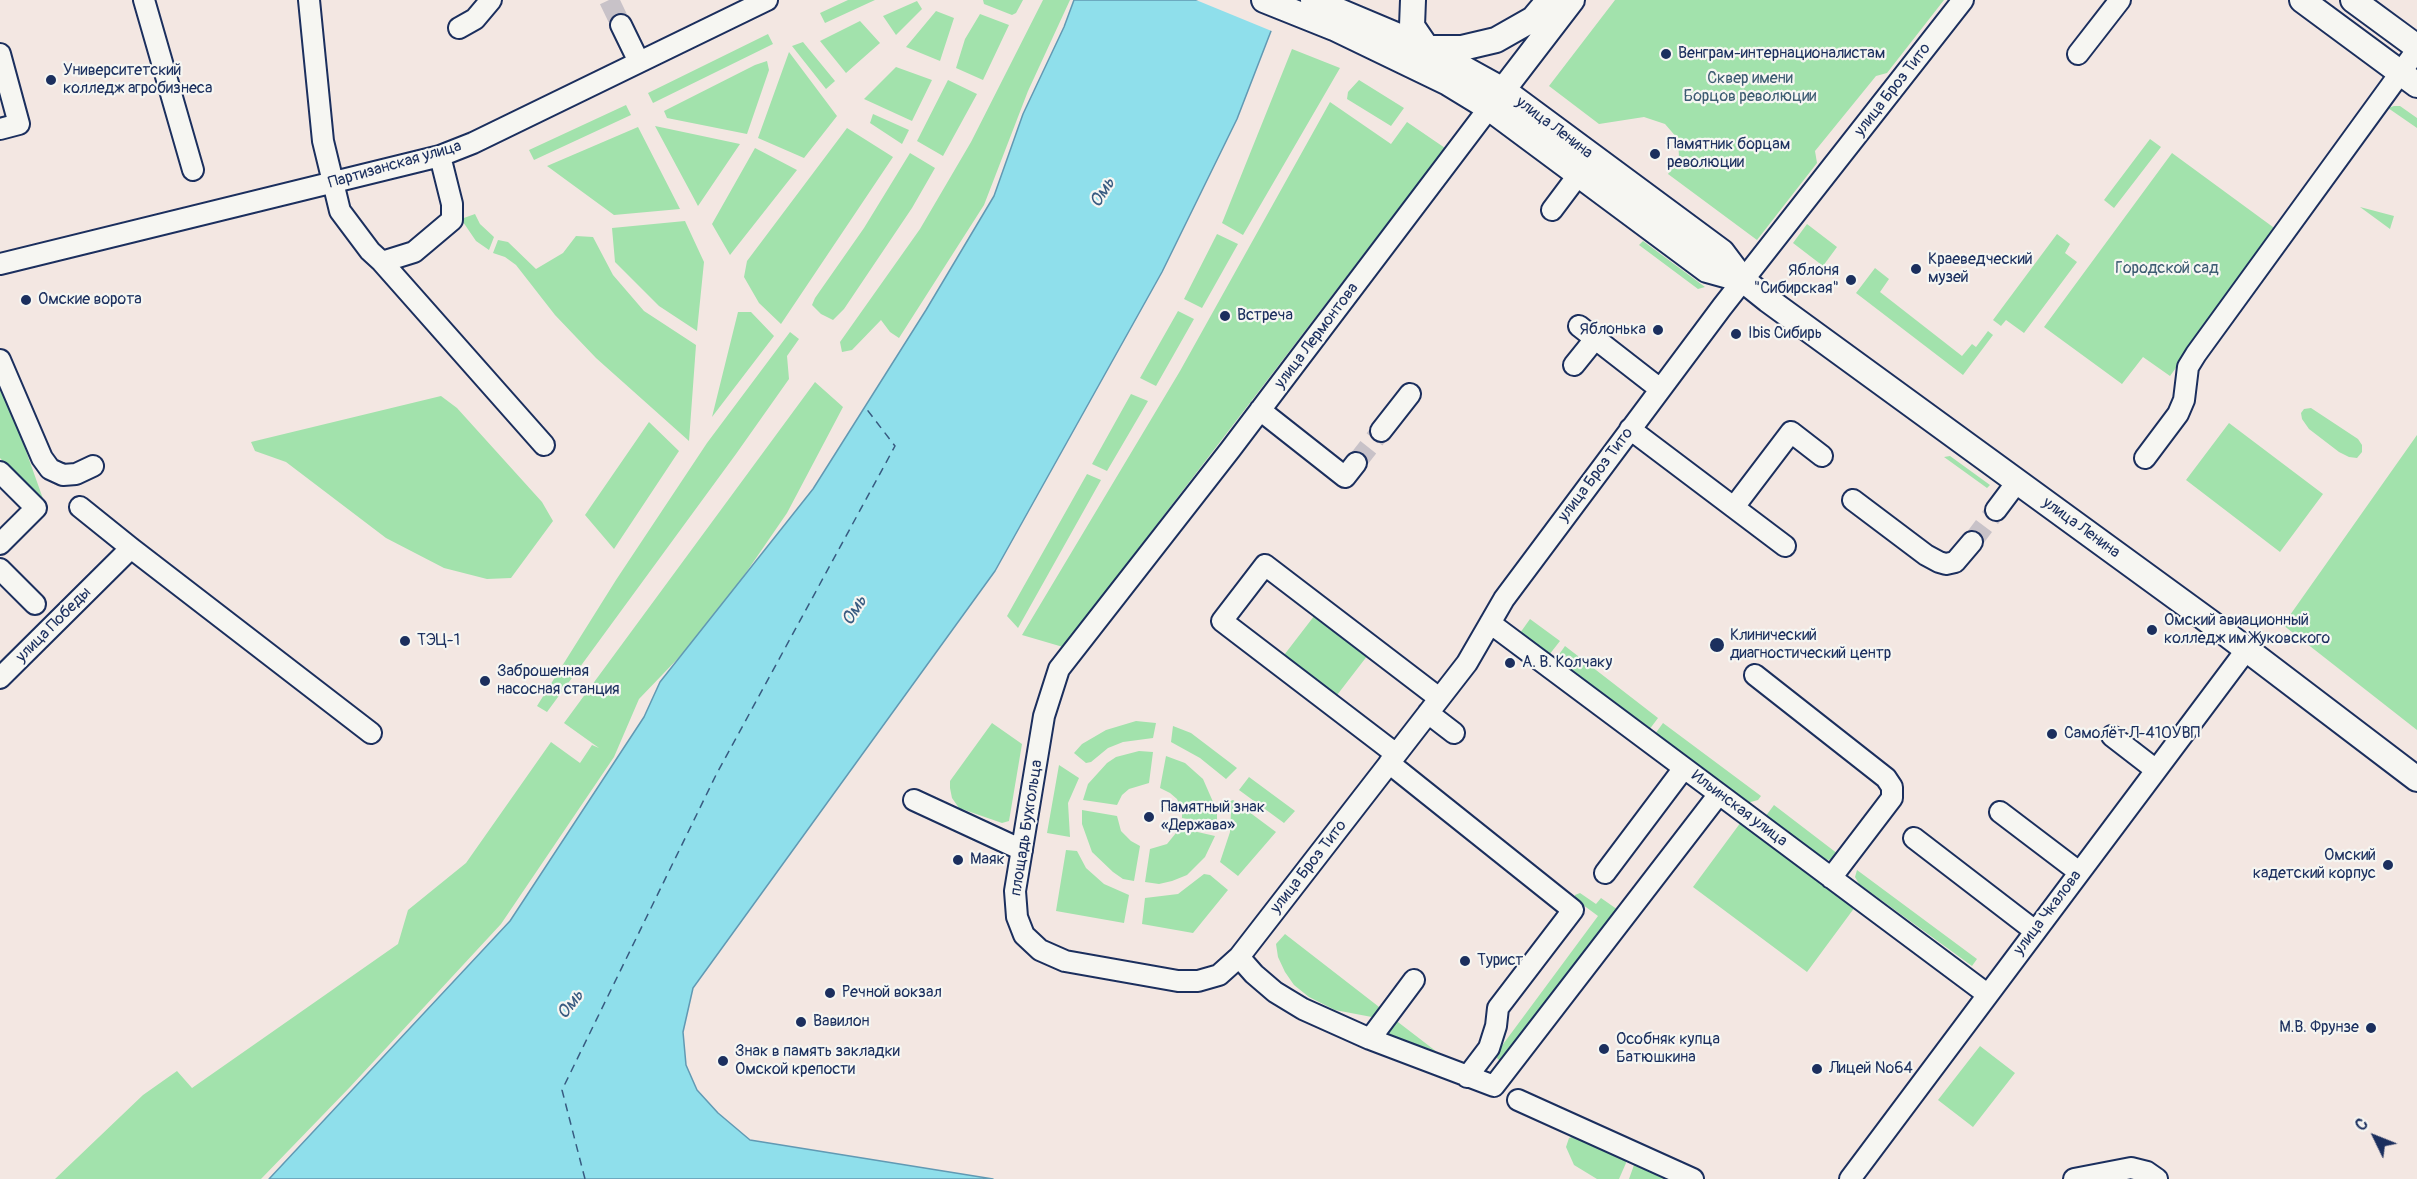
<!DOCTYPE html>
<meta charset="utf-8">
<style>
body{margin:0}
#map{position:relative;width:2417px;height:1179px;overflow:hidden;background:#f3e7e2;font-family:Pangolin,sans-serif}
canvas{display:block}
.north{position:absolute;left:2345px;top:1107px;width:60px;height:60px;-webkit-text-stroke:4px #f6f6f2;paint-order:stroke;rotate:313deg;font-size:16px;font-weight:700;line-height:24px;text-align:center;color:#1b2f5e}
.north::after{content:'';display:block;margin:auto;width:21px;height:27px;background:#1b2f5e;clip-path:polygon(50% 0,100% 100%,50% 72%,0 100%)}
</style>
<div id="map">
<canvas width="2417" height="1179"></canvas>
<div class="north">С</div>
</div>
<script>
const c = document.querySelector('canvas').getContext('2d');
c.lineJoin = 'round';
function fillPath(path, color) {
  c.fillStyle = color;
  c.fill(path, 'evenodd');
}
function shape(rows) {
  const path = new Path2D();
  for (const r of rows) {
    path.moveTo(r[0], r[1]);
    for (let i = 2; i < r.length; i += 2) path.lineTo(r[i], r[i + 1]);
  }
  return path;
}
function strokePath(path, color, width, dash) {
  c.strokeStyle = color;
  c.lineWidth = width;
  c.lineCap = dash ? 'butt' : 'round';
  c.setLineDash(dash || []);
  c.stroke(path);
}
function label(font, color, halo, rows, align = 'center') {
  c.font = font + ' Pangolin,sans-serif';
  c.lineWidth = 4.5;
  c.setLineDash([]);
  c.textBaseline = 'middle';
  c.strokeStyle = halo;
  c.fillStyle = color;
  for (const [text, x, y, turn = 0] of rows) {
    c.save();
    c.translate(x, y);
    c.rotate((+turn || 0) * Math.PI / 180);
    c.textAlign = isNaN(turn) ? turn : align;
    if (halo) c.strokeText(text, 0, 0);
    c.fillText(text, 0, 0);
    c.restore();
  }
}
fillPath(shape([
 [848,0,875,0,825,23,820,13],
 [983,0,1023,0,1016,13,1012,15,984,4],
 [1043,0,1070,0,1028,91,984,205,899,338,890,332,881,320,852,350,842,352,840,342,920,229,971,142],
 [1615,0,1944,0,1887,73,1876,76,1815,151,1817,163,1757,240,1668,174,1679,157,1678,139,1665,124,1644,117,1599,124,1549,86],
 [917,1,922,9,896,35,883,16],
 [936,11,954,18,940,61,906,47],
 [980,14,1009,25,983,80,956,68,965,39],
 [860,21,880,43,846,73,820,41],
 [768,34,773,44,653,103,648,93],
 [803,42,835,81,826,89,792,46],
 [1292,49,1340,68,1243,235,1222,223],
 [789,52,837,116,804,158,758,138],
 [767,61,769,70,747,134,667,118,664,111,755,65],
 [896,67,932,80,912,121,864,99],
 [948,80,977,94,943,156,917,141],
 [1359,80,1404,108,1391,126,1347,99,1348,92],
 [1330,102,1391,144,1407,122,1445,148,1063,647,1022,635,1180,371],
 [626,105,631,115,534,160,529,150],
 [2394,106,2400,106,2417,118,2417,128,2388,108],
 [873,114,909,130,902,144,870,123],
 [655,126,740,144,698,206],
 [638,127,680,209,614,215,547,166],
 [847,128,893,157,781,324,759,303,744,277,747,261],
 [2150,139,2161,147,2114,208,2104,200],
 [755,148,797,170,730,255,712,224],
 [910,153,935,168,912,208,844,309,833,320,821,314,812,305,815,298,864,228],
 [2172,153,2277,230,2170,376,2143,357,2122,384,2044,327],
 [2360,207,2394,216,2390,229],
 [475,214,480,224,494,237,489,250,476,241,461,219],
 [685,221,704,262,697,331,659,306,615,262,612,228],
 [1807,224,1837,247,1823,266,1793,243],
 [1217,234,1238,244,1202,308,1184,299],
 [2057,234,2070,244,2065,253,2077,262,2024,333,2006,320,2001,326,1993,320],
 [576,236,593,237,613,275,644,311,696,345,689,441,596,358,555,315,516,265,505,257,493,253,498,240,508,242,536,269,563,253],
 [1643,241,1705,287,1698,289,1639,245],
 [1875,268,1889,279,1880,292,1962,356,1972,344,1976,347,1988,331,1993,335,1963,375,1856,293],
 [1178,311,1194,319,1156,386,1140,378],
 [738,312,751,312,774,336,712,417],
 [790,332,799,339,787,356,789,379,736,454,547,712,537,706,616,580,707,443],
 [815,382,843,407,787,513,710,625,639,699,614,757,501,924,350,1087,261,1179,55,1179,143,1095,177,1071,192,1088,398,944,408,910,466,863,551,742,580,763,592,745,599,748,564,723],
 [0,388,5,392,47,510,0,458],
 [1131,394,1148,401,1107,471,1092,464],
 [441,396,457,408,542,502,553,521,511,578,487,579,444,568,386,538,286,462,255,451,251,442],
 [2311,408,2358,439,2362,445,2362,452,2357,458,2349,457,2339,452,2309,429,2302,419,2301,413,2304,409],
 [649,422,679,451,614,549,585,515],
 [2229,423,2323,494,2280,552,2186,480],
 [2417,435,2417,730,2283,625],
 [1950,456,1990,485,1987,488,1944,457],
 [1087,474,1101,480,1018,628,1007,616],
 [1318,611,1371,651,1334,699,1281,659],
 [1530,619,1560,641,1549,655,1520,633],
 [1565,646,1658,718,1649,730,1555,660],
 [1136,721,1156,723,1153,738,1123,742,1108,748,1091,762,1086,763,1074,753,1082,744,1106,730],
 [992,723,1022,744,1009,821,1002,823,959,808,952,798,950,788,950,781],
 [1663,723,1761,796,1758,800,1747,803,1655,734],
 [1173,726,1191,733,1237,768,1226,779,1200,758,1171,742],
 [1139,751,1153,752,1149,783,1129,789,1122,795,1117,805,1083,800,1088,784,1107,763,1116,757],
 [1166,756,1185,763,1203,779,1217,811,1217,824,1182,818,1182,810,1177,799,1170,793,1160,788],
 [1059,765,1079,778,1068,803,1070,837,1047,833],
 [1249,777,1295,811,1284,823,1239,790],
 [1233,800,1276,832,1238,876,1220,862,1230,832,1231,812,1228,802],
 [1774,805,1838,854,1829,860,1822,859,1765,817],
 [1082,810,1117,816,1121,831,1131,841,1140,846,1134,881,1123,879,1113,872,1092,852,1082,824],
 [1741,822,1855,907,1807,972,1693,887],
 [1180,828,1215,836,1205,857,1187,875,1172,881,1159,884,1145,882,1150,849,1167,844],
 [1066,850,1077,851,1086,868,1104,884,1129,895,1124,923,1056,911],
 [1857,870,1977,959,1972,966,1859,884,1855,877],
 [1204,874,1210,875,1228,890,1193,933,1142,924,1145,898,1178,894],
 [1580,893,1596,904,1601,898,1621,912,1506,1060,1500,1061,1497,1058,1498,1051,1598,916,1575,899,1575,895],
 [1285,934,1383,1010,1377,1018,1335,1010,1309,997,1294,985,1285,972,1278,957,1276,944],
 [1394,1019,1450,1062,1392,1040,1389,1035,1389,1027],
 [1980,1046,2015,1073,1973,1127,1938,1100],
 [1575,1136,1625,1158,1626,1163,1619,1179,1597,1179,1574,1165,1566,1147,1569,1138],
 [1639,1163,1674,1179,1629,1179,1634,1165]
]), '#a2e2ac');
const water = shape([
 [1074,0,1283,0,1237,119,1162,272,995,571,693,988,683,1032,686,1065,697,1090,718,1113,750,1140,993,1179,269,1179,510,921,644,717,660,682,813,489,926,310,994,196,1023,114,1064,27,1074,0]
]);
fillPath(water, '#8fdfeb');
strokePath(water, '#6199b3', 1.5);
fillPath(shape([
 [1196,0,1286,0,1274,32]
]), '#f3e7e2');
strokePath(shape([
 [585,1179,562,1090,716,775,895,446,865,407]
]), '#385b81', 1.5, [8, 6]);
strokePath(shape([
 [609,0,621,25],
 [1356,463,1381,431],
 [1972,542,1996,510]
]), '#c8c2c8', 20, [20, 10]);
const minor = shape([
 [144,0,193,170],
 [309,0,323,141,340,211,370,251,382,262,414,252,452,220,452,204,440,156],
 [621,25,639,62],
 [459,28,475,19,491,0],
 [0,54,19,124,0,129],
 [2078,54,2120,0],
 [1489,108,1230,450,1059,669,1044,716,1015,891,1017,917,1024,935,1040,950,1065,961,1178,981,1198,981,1219,975,1239,957,1467,663,1504,599,1722,307,1963,0],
 [1552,210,1579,174],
 [382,262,544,445],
 [0,264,440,156,473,143,767,0],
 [1579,326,1660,389],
 [0,360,42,458,50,469,63,475,76,474,93,466],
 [1574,365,1595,339],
 [1260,410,1345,477,1356,463],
 [1630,429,1785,546],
 [1381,431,1410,394],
 [2145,458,2178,414,2184,400,2188,367,2196,354,2417,50],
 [0,472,36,508,0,544],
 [1853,500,1926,555,1939,562,1946,564,1955,562,1972,542],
 [80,507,131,548,371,733],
 [1734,507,1791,432,1822,456],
 [1996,510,2017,482],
 [0,569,35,604],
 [1490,623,1987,994],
 [1755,675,1886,778,1892,787,1892,798,1831,878],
 [0,678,131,548],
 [1428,713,1454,733],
 [2112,736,2156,770],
 [1396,754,1222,621,1265,565,1439,698],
 [1389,763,1573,910,1498,1008,1496,1026,1489,1048,1467,1077],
 [914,800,1022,850],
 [2000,812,2079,872],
 [1914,838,2035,931],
 [1605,873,1684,768],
 [1239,957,1254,974,1275,992,1303,1009,1370,1039,1494,1086,1719,794],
 [1370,1039,1414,980],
 [1518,1100,1693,1179],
 [1850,1179,2247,649],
 [2074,1179,2131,1168,2147,1172,2157,1179]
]);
const major = shape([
 [1264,0,1334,28,1448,83,1489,108,1707,270,1743,280],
 [1313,0,1427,48,1503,90,1722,252,1743,280,1768,300,2225,633,2417,779],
 [1413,0,1412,26,1427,48],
 [2302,0,2417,85],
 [2353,0,2417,47],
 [1432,48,1462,48,1496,40,1533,19,1549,0],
 [1493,103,1572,0]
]);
strokePath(minor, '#1b2f5e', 24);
strokePath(major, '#1b2f5e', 28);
strokePath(minor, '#f6f6f2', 20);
strokePath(major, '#f6f6f2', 24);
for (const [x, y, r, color] of [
 [1666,54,6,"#1b2f5e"],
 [51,80,6,"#1b2f5e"],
 [1655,154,6,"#1b2f5e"],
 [1916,269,6,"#1b2f5e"],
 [1851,280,6,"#1b2f5e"],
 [26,300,6,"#1b2f5e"],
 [1225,316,6,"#1b2f5e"],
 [1658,330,6,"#1b2f5e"],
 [1736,334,6,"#1b2f5e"],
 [2152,630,6,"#1b2f5e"],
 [405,641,6,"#1b2f5e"],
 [1717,645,8,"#1b2f5e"],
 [1510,663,6,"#1b2f5e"],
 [485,681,6,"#1b2f5e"],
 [2052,734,6,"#1b2f5e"],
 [1149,817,6,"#1b2f5e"],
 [958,860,6,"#1b2f5e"],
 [2388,865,6,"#1b2f5e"],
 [1465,961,6,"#1b2f5e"],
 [830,993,6,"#1b2f5e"],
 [801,1022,6,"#1b2f5e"],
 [2371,1028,6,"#1b2f5e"],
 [1604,1049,6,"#1b2f5e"],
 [723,1061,6,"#1b2f5e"],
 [1817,1069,6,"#1b2f5e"]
]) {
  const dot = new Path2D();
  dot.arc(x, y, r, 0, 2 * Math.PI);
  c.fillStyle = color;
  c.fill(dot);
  strokePath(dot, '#f6f6f2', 2);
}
label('16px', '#1b2f5e', '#f6f6f2', [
 ["Венграм-интернационалистам",1678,54],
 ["Университетский",63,71],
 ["колледж агробизнеса",63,89],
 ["Памятник борцам",1667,145],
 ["революции",1667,163],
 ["Краеведческий",1928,260],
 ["музей",1928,278],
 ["Яблоня",1839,271,"right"],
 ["\"Сибирская\"",1839,289,"right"],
 ["Омские ворота",38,300],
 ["Встреча",1237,316],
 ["Яблонька",1646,330,"right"],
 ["Ibis Сибирь",1748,334],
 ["Омский авиационный",2164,621],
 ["колледж им Жуковского",2164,639],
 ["Клинический",1730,636],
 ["диагностический центр",1730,654],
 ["ТЭЦ-1",417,641],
 ["А. В. Колчаку",1522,663],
 ["Заброшенная",497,672],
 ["насосная станция",497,690],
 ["Самолёт Л-410УВП",2064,734],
 ["Памятный знак",1161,808],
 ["«Держава»",1161,826],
 ["Омский",2376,856,"right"],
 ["кадетский корпус",2376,874,"right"],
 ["Маяк",970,860],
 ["Турист",1477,961],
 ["Речной вокзал",842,993],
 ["Вавилон",813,1022],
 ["М.В. Фрунзе",2359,1028,"right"],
 ["Особняк купца",1616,1040],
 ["Батюшкина",1616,1058],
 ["Знак в память закладки",735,1052],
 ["Омской крепости",735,1070],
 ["Лицей №64",1829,1069]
], 'left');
label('16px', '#3d5c72', '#f6f6f2', [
 ["Сквер имени",1750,79],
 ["Борцов революции",1750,97],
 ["Городской сад",2167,269]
]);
label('16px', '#1b2f5e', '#f6f6f2', [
 ["улица Броз Тито",1893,90,-52],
 ["улица Ленина",1554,128,37],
 ["Партизанская улица",395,165,-16],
 ["улица Лермонтова",1317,336,-53],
 ["улица Броз Тито",1596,475,-53],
 ["улица Ленина",2081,528,36],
 ["улица Победы",54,625,-45],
 ["Ильинская улица",1739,809,37],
 ["площадь Бухгольца",1027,828,-81],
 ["улица Броз Тито",1309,867,-52],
 ["улица Чкалова",2048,913,-53]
]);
label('italic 18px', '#385b81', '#f6f6f2', [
 ["Омь",1103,193,-59],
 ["Омь",855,611,-59],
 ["Омь",571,1005,-53]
]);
</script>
